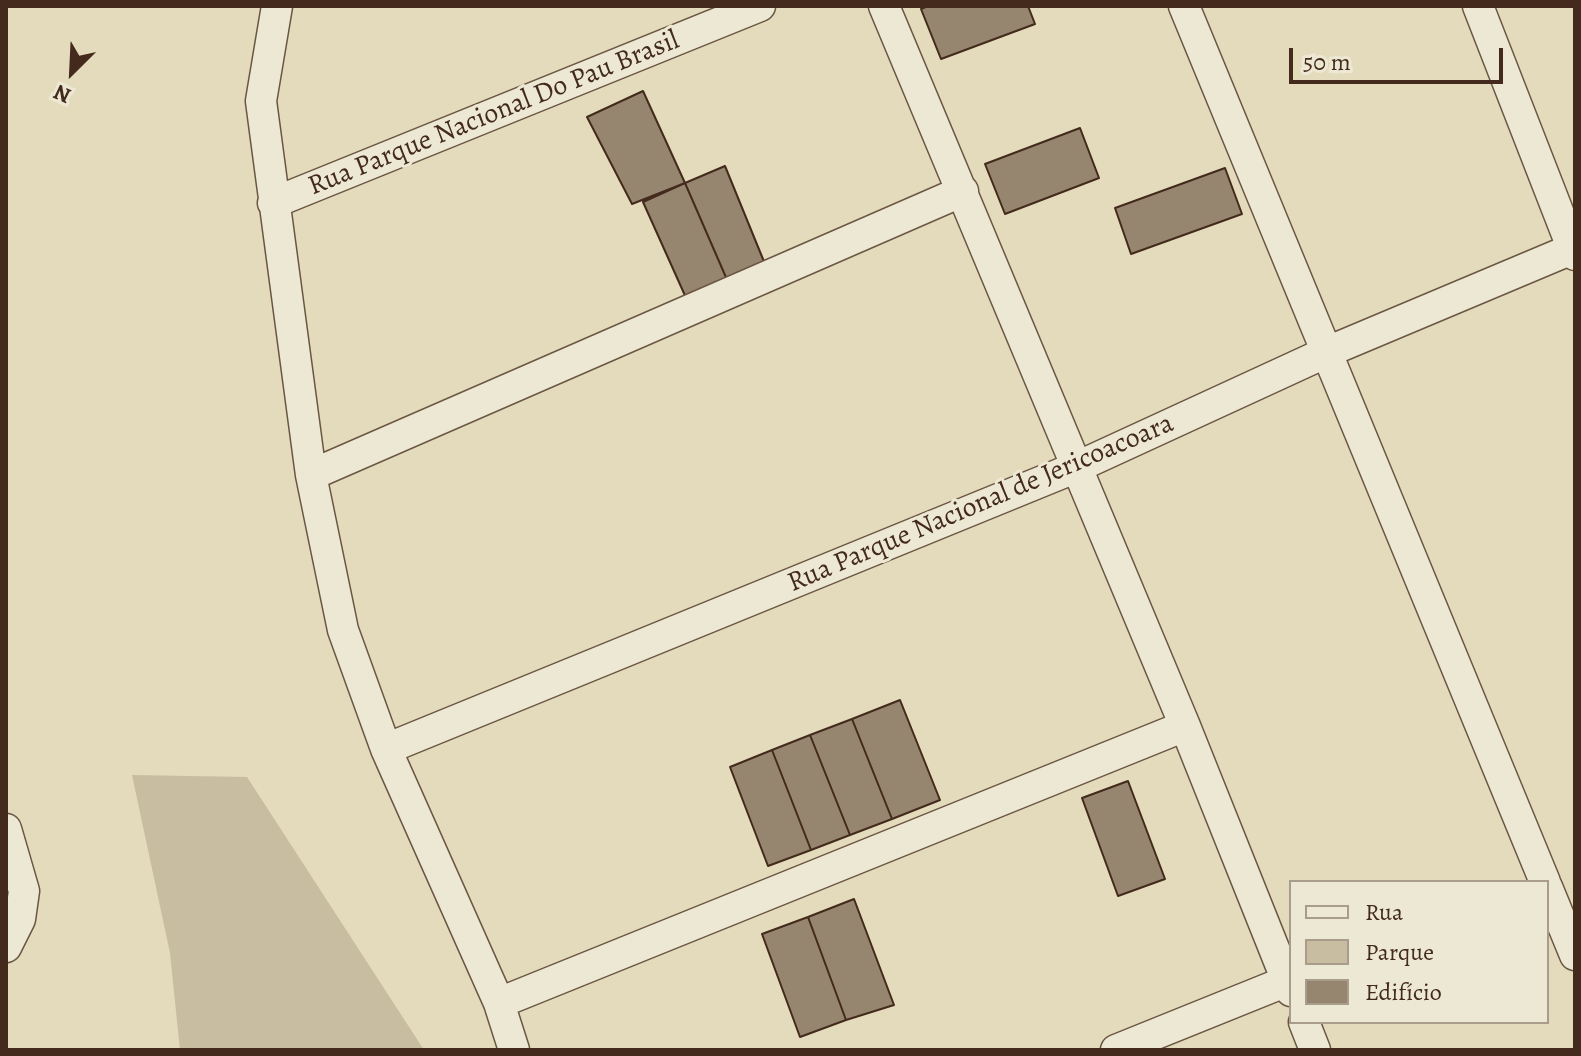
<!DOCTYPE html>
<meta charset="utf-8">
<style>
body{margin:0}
#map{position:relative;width:1581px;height:1056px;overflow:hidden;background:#e3dbbb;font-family:Alegreya,serif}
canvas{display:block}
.frame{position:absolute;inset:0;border:8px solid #432a1c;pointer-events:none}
.legend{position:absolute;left:1289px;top:880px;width:260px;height:144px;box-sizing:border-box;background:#ede8d3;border:2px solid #a99c8a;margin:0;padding:10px 14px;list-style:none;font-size:24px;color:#432a1c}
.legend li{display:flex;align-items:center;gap:16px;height:40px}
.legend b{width:40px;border:2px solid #a99c8a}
.north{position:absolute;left:32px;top:32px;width:80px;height:80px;-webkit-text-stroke:6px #ede8d3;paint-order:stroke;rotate:204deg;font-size:22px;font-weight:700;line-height:32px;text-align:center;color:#432a1c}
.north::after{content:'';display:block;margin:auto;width:28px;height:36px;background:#432a1c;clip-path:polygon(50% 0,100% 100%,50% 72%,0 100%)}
.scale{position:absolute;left:1289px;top:48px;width:214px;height:36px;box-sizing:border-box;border:4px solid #432a1c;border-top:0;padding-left:10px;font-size:24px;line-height:28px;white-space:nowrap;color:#432a1c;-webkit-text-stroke:6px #ede8d3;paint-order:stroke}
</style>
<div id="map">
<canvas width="1581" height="1056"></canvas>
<div class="frame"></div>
<ul class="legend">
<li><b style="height:10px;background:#ede8d3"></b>Rua</li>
<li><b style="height:22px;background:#c8bda0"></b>Parque</li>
<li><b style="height:22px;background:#96866f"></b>Edifício</li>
</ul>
<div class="north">N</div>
<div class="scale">50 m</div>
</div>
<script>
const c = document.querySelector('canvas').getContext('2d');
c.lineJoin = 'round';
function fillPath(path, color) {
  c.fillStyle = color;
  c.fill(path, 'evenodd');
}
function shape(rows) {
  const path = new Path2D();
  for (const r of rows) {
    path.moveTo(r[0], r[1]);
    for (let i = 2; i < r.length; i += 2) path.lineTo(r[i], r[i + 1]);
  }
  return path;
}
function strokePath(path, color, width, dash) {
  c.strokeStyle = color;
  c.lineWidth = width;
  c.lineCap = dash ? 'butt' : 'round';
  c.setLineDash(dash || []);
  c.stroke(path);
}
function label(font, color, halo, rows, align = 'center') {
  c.font = font + ' Alegreya,serif';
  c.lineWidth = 6;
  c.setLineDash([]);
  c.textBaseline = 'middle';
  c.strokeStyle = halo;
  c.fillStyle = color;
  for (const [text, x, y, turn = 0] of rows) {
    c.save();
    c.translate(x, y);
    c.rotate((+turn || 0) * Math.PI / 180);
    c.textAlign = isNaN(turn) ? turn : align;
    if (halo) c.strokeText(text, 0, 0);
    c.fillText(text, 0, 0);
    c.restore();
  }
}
fillPath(shape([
 [132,775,247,777,424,1050,180,1050,170,953]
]), '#c8bda0');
const building = shape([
 [928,6,1028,6,1035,24,941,59,921,9,928,6],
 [643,91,685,183,632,204,587,117,643,91],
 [1080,128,1099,178,1005,214,985,164,1080,128],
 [725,166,765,264,728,282,685,183,725,166],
 [1225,168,1242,214,1131,254,1115,208,1225,168],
 [685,183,728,282,687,300,643,202,685,183],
 [900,700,940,800,892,819,852,719,900,700],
 [852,719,892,819,850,835,810,735,852,719],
 [810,735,850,835,811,850,772,750,810,735],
 [772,750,811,850,768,866,730,767,772,750],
 [1128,781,1165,879,1118,896,1082,798,1128,781],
 [854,899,894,1005,846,1020,808,917,854,899],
 [808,917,846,1020,800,1037,762,934,808,917]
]);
fillPath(building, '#96866f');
strokePath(building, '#432a1c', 2);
const street = shape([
 [277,6,261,101,311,475,343,630,386,749,499,1003,514,1050],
 [884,6,1185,726,1291,991],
 [1184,6,1545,882],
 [1478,6,1575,255],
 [273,203,760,6],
 [311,475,963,191],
 [386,749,1077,467,1327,352,1572,249],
 [6,829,24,891,20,919,6,947],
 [1547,887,1575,955],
 [499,1003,1185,726],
 [1304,1022,1315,1050],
 [1116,1050,1287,981]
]);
strokePath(street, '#6b5644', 33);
strokePath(street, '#ede8d3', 30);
label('28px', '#432a1c', '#ede8d3', [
 ["Rua Parque Nacional Do Pau Brasil",494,114,-22],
 ["Rua Parque Nacional de Jericoacoara",981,504,-23]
]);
</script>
